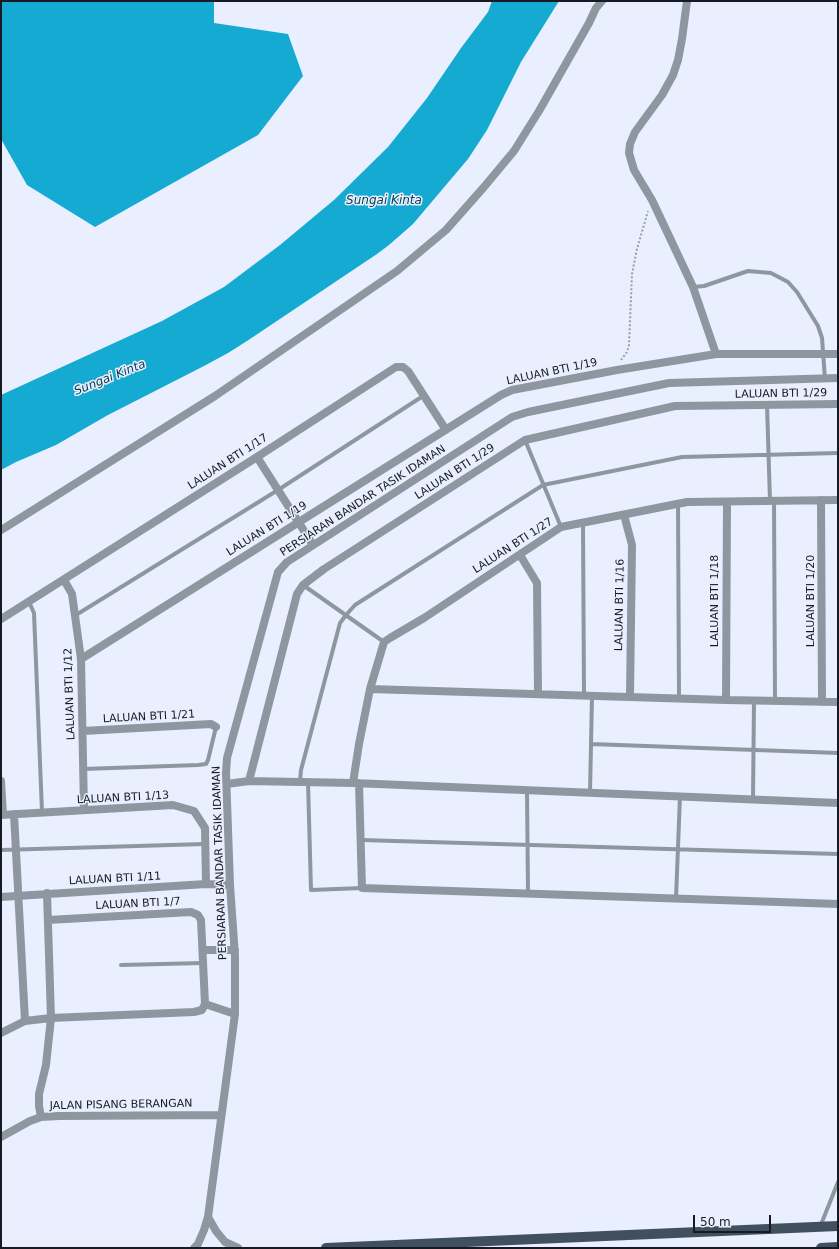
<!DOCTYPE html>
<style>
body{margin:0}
#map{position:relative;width:839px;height:1249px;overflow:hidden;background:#e9effe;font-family:"DejaVu Sans",sans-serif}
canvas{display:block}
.frame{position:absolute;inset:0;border:2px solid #171a23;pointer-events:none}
.scale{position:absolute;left:693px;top:1215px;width:78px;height:18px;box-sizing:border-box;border:2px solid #171a23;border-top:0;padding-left:5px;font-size:12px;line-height:14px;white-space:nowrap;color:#171a23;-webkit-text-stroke:3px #e9effe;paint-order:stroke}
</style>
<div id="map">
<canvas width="839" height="1249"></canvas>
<div class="frame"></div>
<div class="scale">50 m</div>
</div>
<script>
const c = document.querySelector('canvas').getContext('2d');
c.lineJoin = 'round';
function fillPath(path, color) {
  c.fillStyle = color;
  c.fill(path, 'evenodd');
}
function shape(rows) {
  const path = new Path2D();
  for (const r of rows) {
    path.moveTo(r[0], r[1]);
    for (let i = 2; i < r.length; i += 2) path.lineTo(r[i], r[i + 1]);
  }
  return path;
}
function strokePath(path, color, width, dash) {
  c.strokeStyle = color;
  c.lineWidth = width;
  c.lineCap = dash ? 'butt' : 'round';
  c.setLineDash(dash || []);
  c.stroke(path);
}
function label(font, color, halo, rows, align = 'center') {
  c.font = font + ' "DejaVu Sans",sans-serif';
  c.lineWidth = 3;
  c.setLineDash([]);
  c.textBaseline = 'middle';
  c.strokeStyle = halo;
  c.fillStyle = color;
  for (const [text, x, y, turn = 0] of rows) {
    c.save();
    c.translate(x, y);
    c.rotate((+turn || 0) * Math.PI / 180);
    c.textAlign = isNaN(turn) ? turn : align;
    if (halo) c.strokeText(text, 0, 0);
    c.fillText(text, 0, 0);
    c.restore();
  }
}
fillPath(shape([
 [1,1,214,1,214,23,288,34,303,76,258,135,95,227,27,185,1,139],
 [492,1,559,1,521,62,487,130,468,159,413,224,389,245,377,254,247,341,228,353,204,366,108,415,56,445,16,462,1,470,1,395,162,321,224,287,280,245,334,200,388,147,427,98,461,48,488,12]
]), '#15aad1');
strokePath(shape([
 [621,360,627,352,629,345,632,274,637,249,648,211]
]), '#999eab', 2, [2, 2]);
strokePath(shape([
 [693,287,704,286,748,271,771,273,788,282,797,292,818,326,822,338,825,379],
 [767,405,770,501],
 [525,440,561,527],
 [774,501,775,701],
 [678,504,679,698],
 [583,523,584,695],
 [303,585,384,642],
 [29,602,34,613,42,812],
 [76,615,278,490,423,396],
 [591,744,838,753],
 [83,769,198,765,206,764,208,760,216,727],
 [300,781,301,770,340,623,346,615,355,605,543,485,682,457,838,453],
 [308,782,311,890,362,888],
 [527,791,528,893],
 [590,793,592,696],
 [753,799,754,701],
 [361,840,838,854],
 [1,850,205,844],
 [676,898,680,796],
 [121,965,203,963],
 [820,1227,838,1182]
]), '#8e979f', 4);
strokePath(shape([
 [716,354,838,354],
 [257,457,313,545],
 [821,500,822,702],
 [624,515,632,545,630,696],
 [1,530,215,396,397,271,446,230,484,187,514,151,539,111,589,23,596,8,602,1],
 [520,555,537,583,538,694],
 [64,580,72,594,81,659,84,810],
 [1,619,257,457,396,367,403,367,408,371,446,430],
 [81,659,501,395,512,390,617,370,716,354,693,287,652,200,634,170,629,153,630,144,635,132,662,95,673,75,678,60,682,39,687,1],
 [370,689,726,700,838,702],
 [726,700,727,502],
 [83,731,211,724,216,727],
 [1,781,3,815],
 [249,781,297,594,303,585,324,569,525,440,675,406,838,404],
 [353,783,359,744,370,689,384,642,390,638,424,618,561,527,687,502,838,500],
 [359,783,362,888,838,904],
 [227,784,249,781,353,783,838,803],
 [14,814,25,1021],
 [1,815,173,805,194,811,205,828,206,884],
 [1,897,206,884,230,885],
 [203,950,235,950],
 [205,1004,235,1014],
 [1,1033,25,1021,51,1018,194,1012,202,1010,205,1004,201,920,198,915,191,912,48,920],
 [41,1117,39,1106,39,1094,46,1065,51,1018,47,893],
 [1,1137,30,1121,41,1117,59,1116,221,1115],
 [208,1217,216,1231,225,1242,238,1248],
 [194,1248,198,1244,204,1230,208,1217,235,1014,235,956,230,885,226,773,227,758,278,572,287,562,298,555,512,417,528,412,669,383,838,378]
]), '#8e979f', 8);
strokePath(shape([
 [326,1248,838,1226],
 [821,1248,838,1247]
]), '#40505e', 10);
label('11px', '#171a23', '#e9effe', [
 ["LALUAN BTI 1/19",552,372,-12],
 ["LALUAN BTI 1/29",781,394,-1],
 ["LALUAN BTI 1/17",228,462,-33],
 ["LALUAN BTI 1/29",455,472,-33],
 ["PERSIARAN BANDAR TASIK IDAMAN",363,501,-33],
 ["LALUAN BTI 1/19",267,529,-32],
 ["LALUAN BTI 1/27",513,546,-33],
 ["LALUAN BTI 1/18",715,601,-90],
 ["LALUAN BTI 1/20",811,601,-90],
 ["LALUAN BTI 1/16",620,605,-89],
 ["LALUAN BTI 1/12",70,694,-92],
 ["LALUAN BTI 1/21",149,717,-3],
 ["LALUAN BTI 1/13",123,798,-3],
 ["PERSIARAN BANDAR TASIK IDAMAN",220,863,-92],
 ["LALUAN BTI 1/11",115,879,-3],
 ["LALUAN BTI 1/7",138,904,-3],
 ["JALAN PISANG BERANGAN",121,1105,-1]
]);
label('italic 12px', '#054051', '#e9effe', [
 ["Sungai Kinta",384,201],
 ["Sungai Kinta",110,378,-22]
]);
</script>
